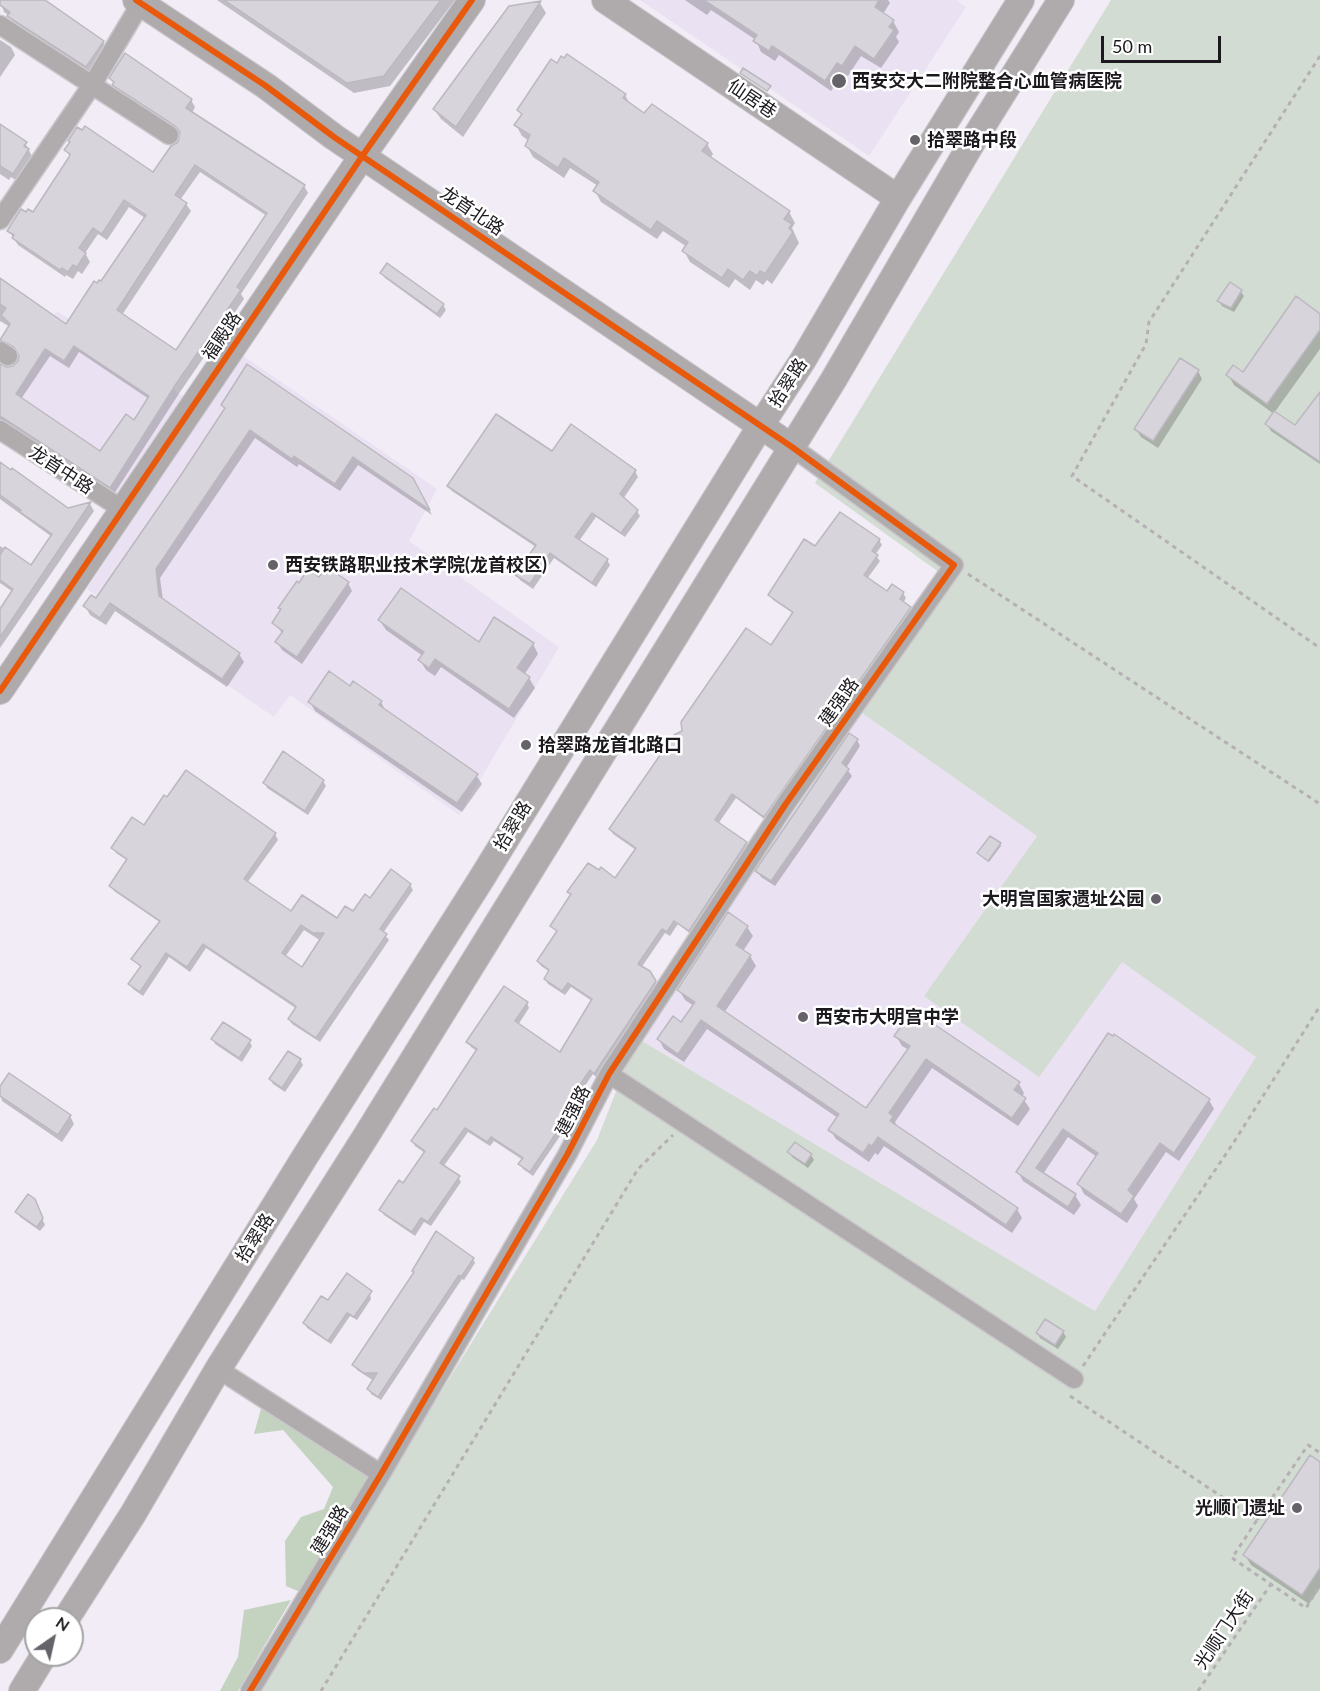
<!DOCTYPE html>
<meta charset="utf-8">
<style>
body{margin:0}
#map{position:relative;width:1320px;height:1691px;overflow:hidden;background:#f1ecf5;font-family:Lato,sans-serif}
canvas{display:block}
.north{position:absolute;left:24px;top:1607px;width:60px;height:60px;box-sizing:border-box;background:#fff;border:2px solid #a4a3a5;border-radius:50%;rotate:34deg;font-size:16px;font-weight:700;line-height:24px;text-align:center;color:#1b181e}
.north::after{content:'';display:block;margin:auto;width:21px;height:27px;background:#666269;clip-path:polygon(50% 0,100% 100%,50% 72%,0 100%)}
.scale{position:absolute;left:1101px;top:36px;width:120px;height:27px;box-sizing:border-box;border:3px solid #1b181e;border-top:0;padding-left:8px;font-size:18px;line-height:21px;white-space:nowrap;color:#1b181e;-webkit-text-stroke:4px #fff;paint-order:stroke}
</style>
<div id="map">
<canvas width="1320" height="1691"></canvas>
<div class="north">N</div>
<div class="scale">50 m</div>
</div>
<script>
const c = document.querySelector('canvas').getContext('2d');
c.lineJoin = 'round';
function fillPath(path, color) {
  c.fillStyle = color;
  c.fill(path, 'evenodd');
}
function shape(rows) {
  const path = new Path2D();
  for (const r of rows) {
    path.moveTo(r[0], r[1]);
    for (let i = 2; i < r.length; i += 2) path.lineTo(r[i], r[i + 1]);
  }
  return path;
}
function strokePath(path, color, width, dash) {
  c.strokeStyle = color;
  c.lineWidth = width;
  c.lineCap = dash ? 'butt' : 'round';
  c.setLineDash(dash || []);
  c.stroke(path);
}
function label(font, color, halo, rows, align = 'center') {
  c.font = font + ' Lato,"Noto Sans SC",sans-serif';
  c.lineWidth = 5;
  c.setLineDash([]);
  c.textBaseline = 'middle';
  c.strokeStyle = halo;
  c.fillStyle = color;
  for (const [text, x, y, turn = 0] of rows) {
    c.save();
    c.translate(x, y);
    c.rotate((+turn || 0) * Math.PI / 180);
    c.textAlign = isNaN(turn) ? turn : align;
    if (halo) c.strokeText(text, 0, 0);
    c.fillText(text, 0, 0);
    c.restore();
  }
}
fillPath(shape([
 [640,0,956,0,966,7,869,156],
 [57,311,183,396,117,503,0,425,0,395],
 [242,355,437,489,409,541,559,647,459,815,290,695,274,717,87,589],
 [855,708,1037,836,925,995,1039,1076,1121,961,1257,1057,1095,1311,637,1038]
]), '#eae1f2');
fillPath(shape([
 [1111,0,1320,0,1320,1691,256,1691,597,1140,637,1038,1095,1311,1256,1057,1122,962,1039,1077,924,996,1037,836,855,708,947,578,815,483]
]), '#d3dcd2');
fillPath(shape([
 [262,1405,370,1474,300,1592,286,1586,285,1541,301,1517,324,1509,333,1487,283,1430,254,1434],
 [291,1600,238,1691,220,1691,238,1657,244,1610]
]), '#c3d3c0');
fillPath(shape([
 [0,0,42,0,103,42,108,50,91,74,15,25,10,16,4,12],
 [217,0,455,0,390,86,354,93],
 [685,0,888,0,890,3,883,14,893,21,899,32,896,37,899,42,881,68,861,56,848,76,843,73,831,91,779,55,775,61,761,52,756,40,711,10,707,15],
 [540,3,546,13,463,137,441,119,434,109,509,7],
 [0,40,11,47,15,55,0,77],
 [111,78,191,100,195,107,192,113,304,186,308,193,241,294,244,299,180,392,114,494,0,419,0,366,13,368,19,362,20,355,12,349,5,347,1,340,10,327,0,321,0,280,66,326,101,283,145,218,129,207,107,240,98,234,85,253,90,262,82,274,78,271,73,279,66,275,65,277,18,245,9,231,33,214,71,158,66,150,153,174,179,143,181,133,118,92],
 [200,172,267,216,176,352,122,315,191,211,186,204,180,200],
 [79,352,149,399,134,422,101,453,21,399,50,356,69,368],
 [625,95,631,106,644,115,707,144,713,154,710,159,789,212,795,223,792,228,799,243,772,284,767,280,763,285,756,280,750,290,735,279,729,288,690,262,684,251,687,247,663,231,657,239,601,202,595,191,598,186,570,168,564,178,533,157,527,146,529,141,522,136,516,125,522,116,519,110],
 [0,126,25,143,33,158,17,181,11,177,9,180,0,174],
 [382,273,443,305,446,310,440,318,385,278],
 [1230,284,1241,292,1244,296,1234,312,1222,306,1219,301],
 [1320,315,1320,349,1274,413,1295,427,1320,398,1320,464,1271,431,1267,424,1274,414,1234,385,1228,375,1243,374],
 [247,366,418,489,432,515,358,465,340,491,299,464,297,467,255,438,160,578,163,601,239,654,244,662,227,687,115,611,106,625,90,615,85,606,96,600,182,476,225,410,223,405],
 [1198,371,1202,379,1158,448,1141,437,1136,429],
 [552,453,635,471,638,477,623,499,637,511,640,516,625,537,596,517,579,541,607,560,610,565,596,587,554,558,533,589,520,580,517,575,536,547,452,491,449,486],
 [0,462,67,510,90,504,94,511,0,648,0,611,13,592,0,583,0,546,32,567,52,537,0,499],
 [879,540,882,545,875,555,880,561,867,579,888,593,903,593,906,598,903,603,910,608,913,613,767,821,736,798,718,824,746,843,749,848,692,935,678,924,670,936,665,933,641,968,649,972,658,987,597,1078,593,1074,576,1099,581,1105,533,1176,523,1169,520,1164,523,1160,494,1141,490,1146,468,1132,443,1167,458,1177,461,1182,431,1226,424,1222,415,1236,384,1215,381,1210,404,1185,425,1153,415,1146,412,1141,437,1112,478,1052,471,1047,468,1042,527,1003,529,1008,518,1025,561,1054,592,1001,571,987,565,995,548,984,545,979,550,972,541,966,538,962,558,933,551,926,572,896,569,892,616,880,636,850,613,834,610,829,684,731,771,647,794,614,773,600,770,595,815,548],
 [320,579,348,583,352,591,302,664,282,650,277,642,283,634,274,623,299,585],
 [380,621,479,644,533,644,538,654,524,675,529,678,535,688,514,718,441,667,435,676,426,670,420,660,423,656,386,630],
 [351,688,381,702,386,712,476,775,482,784,462,812,315,711,310,702],
 [857,740,860,746,846,768,852,776,775,886,761,877,757,871],
 [323,781,326,786,308,815,267,788,265,783],
 [144,827,275,834,278,840,247,883,291,913,337,920,354,913,370,900,410,885,413,890,383,933,389,940,320,1042,292,1024,289,1019,297,1009,206,948,190,972,169,957,143,996,133,989,130,984,141,968,133,959,161,923,114,891,111,886,128,861,116,853,113,848],
 [304,930,321,941,302,969,285,957],
 [1000,844,1001,846,989,862,980,855],
 [747,927,753,936,743,951,750,956,756,966,724,1013,867,1110,909,1050,902,1046,896,1036,1019,1084,1024,1093,1022,1097,1030,1109,1018,1126,932,1068,895,1122,898,1128,1017,1209,1022,1218,1012,1233,884,1146,878,1155,875,1153,869,1162,836,1139,830,1130,838,1118,707,1029,684,1062,664,1049,659,1039,682,1024,694,1006,685,1000,679,990],
 [1109,1035,1209,1100,1214,1109,1179,1161,1166,1152,1134,1199,1138,1206,1127,1223,1084,1194,1079,1184,1097,1157,1068,1137,1043,1174,1075,1195,1081,1205,1074,1215,1023,1181,1018,1172],
 [213,1039,249,1041,252,1046,242,1062,215,1044],
 [289,1053,300,1060,303,1065,285,1092,273,1084,270,1079],
 [0,1089,70,1116,74,1124,62,1142,2,1101],
 [789,1152,811,1155,814,1160,808,1168,792,1157],
 [35,1203,45,1225,40,1231,20,1217,17,1212],
 [473,1259,475,1263,464,1280,462,1279,381,1400,371,1394,369,1389,374,1381,357,1370,354,1365],
 [369,1290,371,1299,357,1320,350,1316,331,1344,307,1328,305,1324,328,1303],
 [1063,1332,1066,1337,1058,1349,1040,1338,1037,1333],
 [1320,1464,1320,1588,1309,1604,1251,1565,1245,1555]
]), '#0003');
const building = shape([
 [0,0,45,0,104,41,86,67,7,16,10,12,0,5,0,0],
 [224,0,441,0,384,76,347,83,224,0],
 [704,0,879,0,875,7,894,20,889,27,894,30,874,59,855,46,842,66,837,63,825,81,772,46,769,51,753,41,757,35,704,0],
 [541,1,456,127,433,109,509,6,541,1],
 [125,53,192,99,186,108,305,185,237,287,241,290,176,384,110,488,0,416,0,364,7,367,13,366,18,361,19,356,14,347,0,340,10,324,1,315,6,308,0,304,0,278,66,324,94,281,97,283,99,280,101,281,146,215,124,200,102,234,93,228,79,248,86,253,77,267,73,265,68,272,62,268,60,270,12,238,14,235,7,231,21,209,26,212,28,209,33,212,69,157,70,154,64,150,70,142,68,141,77,127,82,130,85,126,153,172,171,146,178,142,180,132,175,126,112,85,114,82,109,78,125,53],
 [195,165,267,213,176,350,117,310,187,203,175,195,195,165],
 [74,346,149,396,134,420,126,414,100,451,16,394,45,349,64,361,74,346],
 [567,54,626,94,623,98,644,113,652,104,708,143,702,151,790,211,784,219,792,224,789,228,793,232,765,274,760,271,757,276,750,271,743,280,728,269,722,278,682,251,688,242,657,221,651,230,593,191,599,182,564,158,558,168,525,146,530,135,514,125,522,114,517,110,551,59,557,63,561,56,564,58,567,54],
 [743,68,771,86,767,91,740,73,743,68],
 [0,124,27,142,24,146,29,149,13,174,0,166,0,124],
 [387,263,444,304,437,314,380,273,387,263],
 [1230,282,1242,290,1231,308,1217,301,1230,282],
 [1296,296,1320,314,1320,330,1267,404,1226,375,1233,365,1243,372,1296,296],
 [1180,358,1199,370,1153,441,1134,429,1180,358],
 [247,364,413,478,430,510,353,457,335,484,294,456,292,459,250,430,156,569,159,596,240,653,222,679,110,603,100,618,83,606,91,595,96,598,181,475,225,408,221,405,247,364],
 [1320,392,1320,462,1265,424,1274,411,1295,425,1320,392],
 [496,414,552,451,571,424,636,470,620,494,638,510,621,533,592,513,575,537,608,559,592,583,550,553,530,584,515,575,536,545,447,486,496,414],
 [0,462,11,470,12,468,68,508,91,502,0,637,0,609,13,589,0,580,0,555,5,547,31,565,52,534,20,512,21,510,0,495,0,462],
 [840,512,880,539,872,551,878,555,864,575,887,591,892,584,904,592,900,599,911,607,764,817,732,794,715,820,747,842,689,931,674,921,667,932,662,929,638,964,650,971,656,981,594,1074,590,1070,573,1095,579,1099,530,1172,518,1164,523,1158,491,1137,487,1142,465,1128,440,1163,460,1176,428,1222,421,1218,412,1232,379,1210,399,1180,403,1183,425,1151,411,1141,434,1108,437,1110,477,1049,466,1042,504,986,528,1002,515,1021,560,1052,592,999,568,983,562,991,544,979,549,970,537,961,557,931,550,926,571,894,567,892,588,863,599,870,601,867,615,878,636,848,609,829,674,735,682,731,681,722,746,628,771,645,793,612,768,595,804,539,815,546,840,512],
 [327,567,349,582,297,657,275,642,283,631,272,623,281,609,278,608,297,581,299,583,308,569,319,577,327,567],
 [401,588,479,642,494,617,534,643,517,668,530,677,509,709,435,659,429,668,418,660,424,652,378,620,401,588],
 [329,671,350,686,353,681,382,701,379,705,478,774,457,803,308,702,329,671],
 [849,733,858,739,842,763,849,769,771,881,755,871,849,733],
 [283,751,324,780,305,811,263,783,283,751],
 [186,770,276,833,244,879,291,911,302,895,337,918,345,906,353,911,365,894,370,898,391,869,411,884,380,929,387,934,316,1038,288,1019,296,1007,293,1004,203,944,187,967,166,953,140,992,128,984,141,966,131,959,160,921,109,886,127,859,111,848,132,817,144,825,164,795,167,797,186,770],
 [301,925,313,933,324,933,302,967,282,953,301,925],
 [990,836,1001,843,988,861,977,853,990,836],
 [728,912,748,926,736,945,751,955,717,1006,866,1108,910,1046,894,1036,913,1010,1020,1082,1014,1090,1026,1098,1012,1118,926,1059,889,1113,893,1116,890,1121,1018,1208,1006,1225,878,1137,872,1146,869,1144,863,1153,828,1130,839,1114,701,1020,678,1054,657,1039,673,1016,681,1022,695,1002,677,990,728,912],
 [223,1022,251,1040,239,1058,211,1039,223,1022],
 [1108,1033,1113,1036,1114,1034,1210,1099,1174,1153,1160,1143,1128,1190,1134,1196,1121,1214,1077,1184,1098,1153,1063,1129,1036,1168,1076,1194,1068,1207,1016,1172,1108,1033],
 [288,1051,301,1059,282,1088,269,1079,288,1051],
 [9,1073,71,1115,58,1135,0,1096,0,1086,9,1073],
 [795,1142,812,1154,805,1164,787,1152,795,1142],
 [28,1194,35,1199,43,1218,37,1227,15,1212,28,1194],
 [436,1231,474,1258,461,1277,459,1275,378,1397,367,1389,377,1373,364,1373,352,1365,414,1272,412,1271,436,1231],
 [347,1273,372,1291,354,1317,347,1313,328,1341,303,1323,321,1296,328,1300,347,1273],
 [1045,1319,1064,1331,1055,1345,1036,1333,1045,1319],
 [1310,1455,1320,1462,1320,1568,1302,1595,1243,1555,1310,1455]
]);
fillPath(building, '#d8d4dc');
strokePath(building, '#bcb8bf', 1.5);
const street = shape([
 [0,25,169,135],
 [0,220,92,85,141,3],
 [0,351,8,356],
 [0,430,122,509],
 [609,1074,1074,1379],
 [218,1369,381,1474],
 [250,1691,381,1474,567,1155,609,1074,785,805,954,565,792,447]
]);
const secondary = shape([
 [136,0,266,86,334,137,792,447],
 [605,0,898,198],
 [0,691,363,155,472,0],
 [66,1619,133,1514,218,1369,366,1136,834,379,973,141,1061,0],
 [0,1650,306,1155,480,881,761,425,803,360,898,198,1021,0],
 [22,1691,44,1655]
]);
strokePath(street, '#cac7cd', 21);
strokePath(secondary, '#cac7cd', 28);
strokePath(shape([
 [1320,56,1149,322,1146,344,1072,476,1320,648],
 [968,574,1320,804],
 [1083,1366,1232,1145,1320,1006],
 [1070,1396,1257,1520,1232,1558,1306,1608,1320,1585],
 [1257,1520,1308,1445,1320,1453],
 [321,1691,638,1169,673,1135],
 [1198,1691,1271,1584]
]), '#b4b0b4', 3, [4.5, 4.5]);
strokePath(street, '#b0acad', 18);
strokePath(secondary, '#afabad', 26);
strokePath(shape([
 [136,0,266,86,334,137,792,447,954,565,785,805,609,1074,567,1155,381,1474,250,1691],
 [0,691,363,155,472,0]
]), '#e8590c', 6);
for (const [x, y, r, color] of [
 [839,81,8,"#666269"],
 [915,140,6,"#666269"],
 [273,565,6,"#666269"],
 [526,745,6,"#666269"],
 [1156,899,6,"#666269"],
 [803,1017,6,"#666269"],
 [1297,1508,6,"#666269"]
]) {
  const dot = new Path2D();
  dot.arc(x, y, r, 0, 2 * Math.PI);
  c.fillStyle = color;
  c.fill(dot);
  strokePath(dot, '#fff', 2);
}
label('bold 18px', '#1b181e', '#fff', [
 ["西安交大二附院整合心血管病医院",852,81],
 ["拾翠路中段",927,140],
 ["西安铁路职业技术学院(龙首校区)",285,565],
 ["拾翠路龙首北路口",538,745],
 ["大明宫国家遗址公园",1144,899,"right"],
 ["西安市大明宫中学",815,1017],
 ["光顺门遗址",1285,1508,"right"]
], 'left');
label('18px', '#1b181e', '#fff', [
 ["仙居巷",752,99,34],
 ["龙首北路",472,211,34],
 ["福殿路",222,336,-56],
 ["拾翠路",788,383,-57],
 ["龙首中路",61,470,33],
 ["建强路",839,702,-55],
 ["拾翠路",513,826,-59],
 ["建强路",573,1111,-63],
 ["拾翠路",255,1238,-58],
 ["建强路",330,1530,-59],
 ["光顺门大街",1224,1630,-56]
]);
</script>
